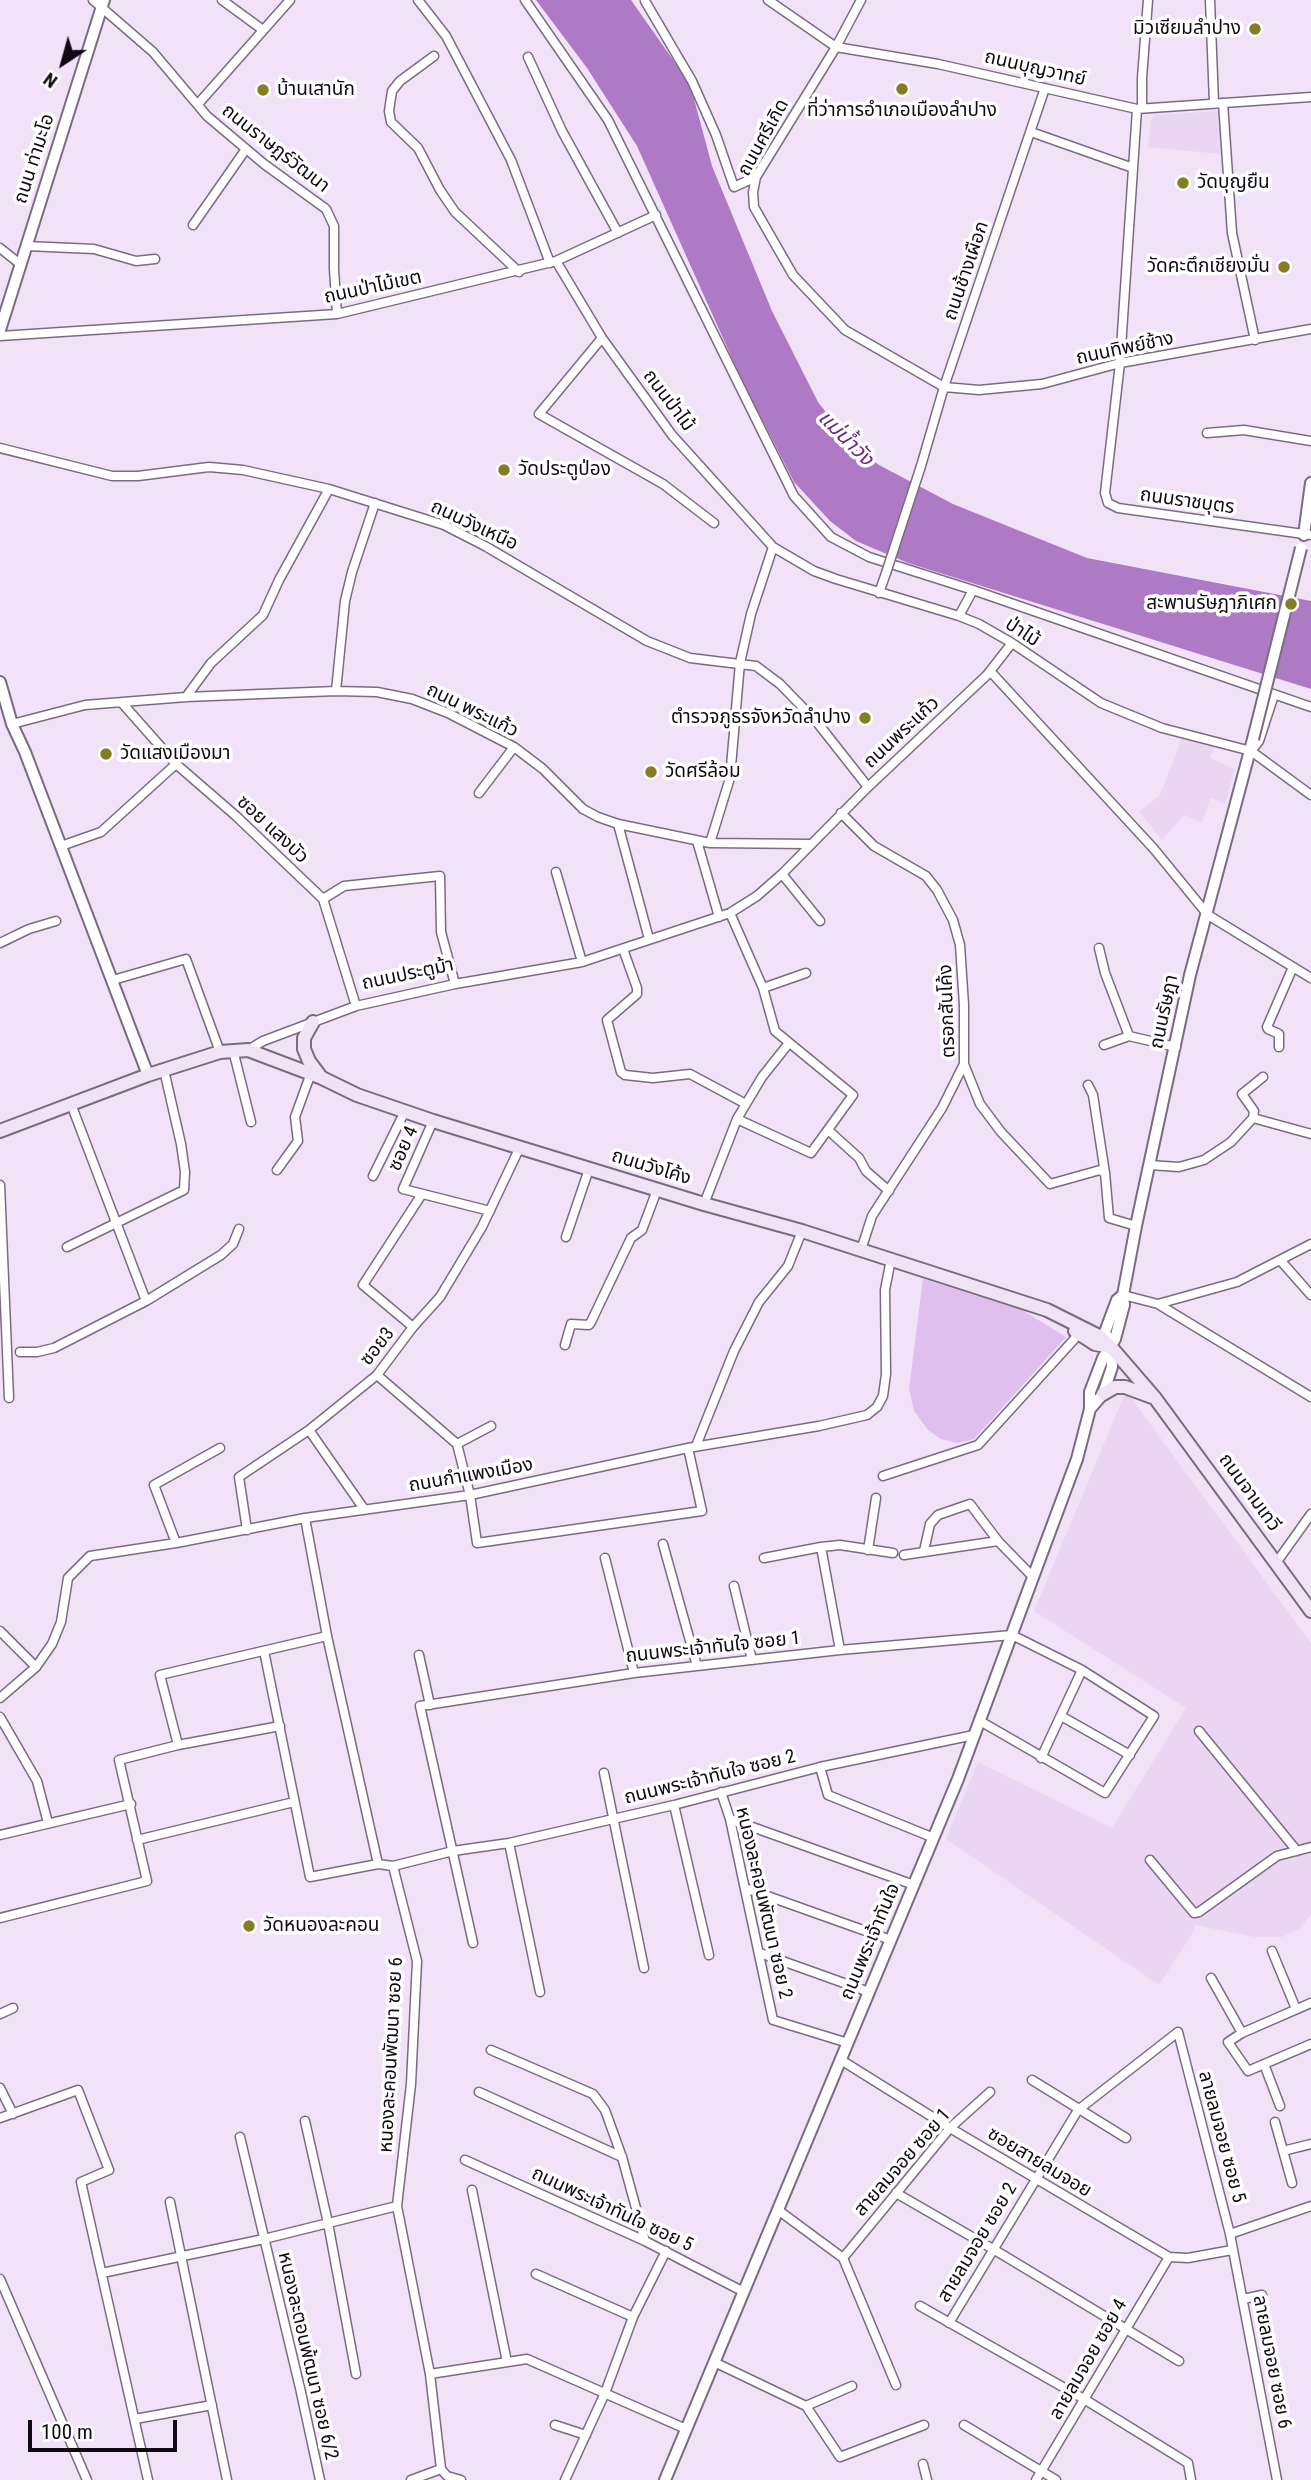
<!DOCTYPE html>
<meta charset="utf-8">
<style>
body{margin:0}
#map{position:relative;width:1311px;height:2480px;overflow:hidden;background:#f1e2f8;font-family:"Roboto Condensed",sans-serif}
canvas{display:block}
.north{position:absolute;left:28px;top:28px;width:70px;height:70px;-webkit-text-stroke:5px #fff;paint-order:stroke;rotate:216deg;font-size:19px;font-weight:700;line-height:28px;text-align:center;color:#0f0911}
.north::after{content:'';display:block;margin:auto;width:24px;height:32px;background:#0f0911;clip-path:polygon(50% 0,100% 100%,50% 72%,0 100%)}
.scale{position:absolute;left:28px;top:2420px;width:149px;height:32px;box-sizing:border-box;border:4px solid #0f0911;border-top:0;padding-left:9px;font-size:21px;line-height:24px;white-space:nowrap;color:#0f0911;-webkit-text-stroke:5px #fff;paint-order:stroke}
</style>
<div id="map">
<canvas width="1311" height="2480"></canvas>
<div class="north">N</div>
<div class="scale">100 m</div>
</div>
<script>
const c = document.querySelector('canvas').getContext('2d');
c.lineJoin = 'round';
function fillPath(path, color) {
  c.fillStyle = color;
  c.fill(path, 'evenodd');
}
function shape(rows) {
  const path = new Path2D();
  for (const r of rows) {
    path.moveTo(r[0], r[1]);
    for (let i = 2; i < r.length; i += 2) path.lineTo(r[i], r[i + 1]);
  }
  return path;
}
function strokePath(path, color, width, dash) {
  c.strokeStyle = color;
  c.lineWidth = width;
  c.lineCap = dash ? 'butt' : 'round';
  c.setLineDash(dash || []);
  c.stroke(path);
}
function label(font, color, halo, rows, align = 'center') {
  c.font = font + ' "Roboto Condensed","Noto Sans Thai",sans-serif';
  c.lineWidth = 7;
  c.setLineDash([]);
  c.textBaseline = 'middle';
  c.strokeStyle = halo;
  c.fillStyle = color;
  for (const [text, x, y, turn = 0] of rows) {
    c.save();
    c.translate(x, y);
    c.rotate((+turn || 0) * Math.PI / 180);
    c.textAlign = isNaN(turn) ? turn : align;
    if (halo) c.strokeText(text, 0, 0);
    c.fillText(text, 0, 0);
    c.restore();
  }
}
fillPath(shape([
 [1218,111,1221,154,1148,147,1151,121,1155,115],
 [1182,738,1216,745,1210,758,1235,769,1225,804,1210,798,1202,823,1184,815,1162,840,1139,812,1160,795],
 [1126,1391,1311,1643,1311,1915,1299,1929,1282,1937,1255,1937,1195,1925,1192,1934,1159,1985,946,1839,978,1762,1112,1828,1186,1708,1034,1611]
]), '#ead6f3');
fillPath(shape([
 [923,1279,1022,1310,1066,1337,974,1439,957,1443,941,1439,928,1430,914,1411,909,1389]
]), '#e0bfef');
fillPath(shape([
 [536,0,631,0,690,84,712,166,772,311,818,402,850,444,879,465,953,504,1087,558,1311,601,1311,689,908,563,856,541,830,521,794,482,739,374,637,146,587,68]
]), '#ae7ac5');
const minor = shape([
 [93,0,153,52,207,116,264,164,326,209,334,226,334,269,337,314],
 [222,0,263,30],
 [418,0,446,36,511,160,550,263],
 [525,0,608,120,794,496,831,537,869,557,973,590,1311,707],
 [768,0,836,47,938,64,1137,109,1311,97],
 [861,0,836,47,756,177,753,192,754,207,793,275,845,330,944,387,979,390,1042,384,1120,363,1311,329],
 [1210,0,1214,103],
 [645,1,692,81,716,135,734,187,756,177],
 [434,56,400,81,392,91,389,111,391,122,418,148,440,190,455,212,519,272],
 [528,57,562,131,618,233],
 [1223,103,1232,233,1255,340],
 [198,104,290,0],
 [1142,108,1142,78,1148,0],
 [1137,109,1120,363,1105,493,1108,503,1118,508,1311,535],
 [1031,132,1133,168],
 [193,225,246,149],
 [26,246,94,249,136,261,155,259],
 [0,248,20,264],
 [556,261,602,338,672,435,773,547,814,571,836,579,959,616,979,624,1012,643,1101,703,1162,728,1251,751,1311,795],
 [0,336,337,314,556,261,656,215],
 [602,338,539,414,663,484,714,523],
 [1207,433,1244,430,1311,441],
 [0,448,112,476,138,476,209,467,243,470,329,489,444,525,485,546,647,641,690,658,756,666,780,684,816,721,868,787],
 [921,466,944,387,1045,88],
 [879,593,886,573],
 [959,616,973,590],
 [990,671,1154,849,1208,915,1311,978],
 [336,691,345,601,352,572,375,503],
 [186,697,211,663,263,615,279,580,329,489],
 [122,703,176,764,236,816,323,899,356,1006],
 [12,724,85,705,186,697,336,691,377,692,412,699,448,713,514,747,543,769,583,809,598,817,618,824,710,843,810,844],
 [1251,751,1259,741,1274,695],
 [479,793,514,747],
 [841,813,874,846,926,876,937,890,953,920,960,945,964,1005,964,1064,980,1104,1001,1132,1050,1184,1100,1170,1105,1173,1109,1218,1136,1226],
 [618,824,649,939],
 [697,841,719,917],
 [710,843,730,778,740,663,751,614,773,547],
 [61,846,101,832,176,764],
 [556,872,582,962],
 [782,874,820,921],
 [323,899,344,886,440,876,441,932,455,984],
 [730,913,763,988,775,1031,853,1095,811,1153,737,1119],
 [0,943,29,929,56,921],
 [1099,948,1105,973,1129,1036],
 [623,949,637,988,637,994,607,1020,621,1072,625,1075,653,1078,690,1074,746,1104],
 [113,980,186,959,220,1052],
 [763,988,806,973],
 [1104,1045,1129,1036,1176,1047],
 [1279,1047,1279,1034,1268,1029,1267,1027,1293,967],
 [233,1050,251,1122],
 [248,1050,263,1041,356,1006,455,984,582,962,730,913,757,896,782,874,868,787,987,675,1012,643],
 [1088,1085,1093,1095,1105,1173],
 [71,1104,146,1301],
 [1253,1118,1254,1111,1242,1094,1263,1077],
 [433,1121,403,1189,490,1211],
 [828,1130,859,1158,866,1171,889,1191],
 [1149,1165,1179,1167,1204,1160,1231,1142,1253,1118,1311,1134],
 [277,1170,298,1141,295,1117,311,1073],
 [373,1176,405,1111],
 [0,1185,9,1398],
 [704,1204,737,1119,762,1077,789,1043],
 [566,1237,589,1169],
 [67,1247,184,1190,185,1172,181,1144,164,1070],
 [861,1250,872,1216,942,1108,964,1064],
 [1281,1261,1311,1295],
 [1123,1295,1158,1304,1311,1397],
 [1158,1304,1237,1282,1311,1244],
 [413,1327,363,1285,422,1194],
 [565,1345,571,1324,589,1325,591,1322,631,1238,642,1230,657,1190],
 [20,1352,37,1352,54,1348,146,1301,221,1255,233,1244,239,1229],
 [377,1375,457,1444,470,1495,477,1543,702,1511,688,1448],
 [309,1430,364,1509],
 [457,1444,491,1426],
 [696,1446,734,1351,759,1302,788,1266,802,1231],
 [883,1476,978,1445,1079,1334],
 [305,1518,327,1636,378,1864],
 [247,1530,239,1477,309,1430,377,1375,413,1327,440,1297,482,1227,520,1147],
 [176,1543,154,1485,220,1448],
 [663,1544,697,1666],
 [821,1547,840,1650],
 [868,1550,876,1498],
 [924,1551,930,1524,938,1515,970,1504,998,1541,1033,1577],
 [904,1555,998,1541],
 [605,1558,634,1673],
 [764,1558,821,1547,840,1545,893,1553],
 [1276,1563,1311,1514],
 [734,1586,752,1660],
 [0,1631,36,1667],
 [264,1651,310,1877,378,1864,393,1866,453,1851,509,1843,674,1805,820,1767,974,1735],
 [419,1655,430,1705],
 [0,1698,36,1667,52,1644,61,1622,68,1578,90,1556,176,1543,305,1518,470,1495,688,1448,819,1426,867,1415,877,1407,883,1396,886,1374,885,1290,891,1259],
 [1061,1716,1130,1755],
 [0,1717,37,1781,48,1823],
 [1199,1731,1297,1851],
 [178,1745,160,1675,327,1636],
 [1041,1758,1082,1670],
 [820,1767,828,1795,934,1838],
 [604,1773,644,1968],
 [721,1792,730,1819,773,2020,848,2043],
 [674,1805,709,1955],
 [730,1819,914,1885],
 [0,1835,131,1804],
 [137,1840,294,1802],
 [509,1843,540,1992],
 [1150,1860,1194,1913,1199,1912,1277,1856,1311,1847],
 [393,1866,417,1961,411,2084,397,2206,430,2374,441,2469],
 [745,1888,891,1940],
 [0,1918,147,1881,119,1760,178,1745,280,1726],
 [473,1943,420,1706,634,1673,840,1650,1012,1635,1082,1670,1154,1716,1105,1793,980,1721],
 [1272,1951,1296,2009],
 [760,1953,869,1992],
 [1211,1978,1242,2033],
 [1311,2003,1242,2033,1228,2042,1248,2071,1311,2044],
 [0,2014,13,2008],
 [491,2050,593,2094,605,2110,622,2157,645,2241],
 [841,2060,950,2128,1169,2257,1188,2258,1232,2250],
 [1264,2064,1280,2106],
 [1032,2080,1126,2138],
 [0,2088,13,2114],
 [479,2092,622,2157],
 [0,2118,78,2090,109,2170,81,2182,148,2480],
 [305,2121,328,2223,356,2374],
 [1275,2122,1292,2183],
 [240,2137,300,2388,320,2480],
 [1283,2151,1311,2144],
 [465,2160,645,2241,744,2292],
 [472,2190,507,2362],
 [896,2193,993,2249,1179,2361],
 [170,2202,227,2480],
 [778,2210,843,2258,896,2385],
 [1230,2234,1311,2206],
 [843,2258,950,2128,990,2092],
 [102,2273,264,2239,397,2206],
 [536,2274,633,2317],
 [0,2279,87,2480],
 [1243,2299,1262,2295],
 [920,2306,1084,2399,1188,2463,1191,2480],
 [949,2323,1078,2110,1178,2032,1230,2234,1277,2480],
 [714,2362,806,2406,840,2457,924,2425],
 [430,2374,527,2359,686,2429],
 [806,2406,852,2386],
 [135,2419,212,2405],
 [555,2425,586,2435],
 [964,2425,1056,2480],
 [923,2464,927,2480],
 [411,2480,441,2469,447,2476,461,2480],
 [565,2480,605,2393,633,2317,666,2251],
 [1036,2480,1169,2257]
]);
const tertiary = shape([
 [0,330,104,0],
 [1304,535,1311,483],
 [0,682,12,724,25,752,148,1075],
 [1090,1409,1103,1394,1112,1367,1111,1347,1105,1332,1117,1300,1123,1295],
 [665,2480,958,1779,1077,1459,1090,1409,1090,1392,1103,1358,1115,1339,1124,1305,1123,1295,1136,1226,1190,975,1253,739]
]);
const secondary = shape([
 [313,1022,304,1038,304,1049,309,1061,321,1077],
 [0,1131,148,1075,220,1052,248,1050,322,1078,357,1095,433,1121,704,1204,802,1231,1047,1310,1099,1336,1111,1347,1155,1398,1311,1611],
 [1075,1331,1095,1344,1111,1347],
 [1103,1394,1115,1387,1125,1387,1155,1398]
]);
strokePath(minor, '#7a6c80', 11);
strokePath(tertiary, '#7a6c80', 14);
strokePath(secondary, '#7a6c80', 16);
strokePath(minor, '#fff', 8);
strokePath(tertiary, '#fff', 10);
strokePath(secondary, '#f0e3f5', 12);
const minorBridge = shape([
 [886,573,921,466]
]);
const tertiaryBridge = shape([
 [1253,739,1301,548]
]);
strokePath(minorBridge, '#7a6c80', 11, []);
strokePath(tertiaryBridge, '#7a6c80', 14, []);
strokePath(minorBridge, '#fff', 8);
strokePath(tertiaryBridge, '#fff', 10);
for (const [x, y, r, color] of [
 [1255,29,7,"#837d23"],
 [902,89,7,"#837d23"],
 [263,90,7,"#837d23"],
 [1183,183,7,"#837d23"],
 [1284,267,7,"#837d23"],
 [504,470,7,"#837d23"],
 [1291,604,7,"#837d23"],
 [865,718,7,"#837d23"],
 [106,754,7,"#837d23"],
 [651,772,7,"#837d23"],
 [249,1926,7,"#837d23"]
]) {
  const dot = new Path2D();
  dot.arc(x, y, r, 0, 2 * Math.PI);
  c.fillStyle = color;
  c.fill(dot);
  strokePath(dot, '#fff', 2.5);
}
label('19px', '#0f0911', '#fff', [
 ["มิวเซียมลำปาง",1241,29,"right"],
 ["บ้านเสานัก",277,90],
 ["ที่ว่าการอำเภอเมืองลำปาง",902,111,"center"],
 ["วัดบุญยืน",1197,183],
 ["วัดคะตึกเชียงมั่น",1270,267,"right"],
 ["วัดประตูป่อง",518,470],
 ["สะพานรัษฎาภิเศก",1277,604,"right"],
 ["ตำรวจภูธรจังหวัดลำปาง",851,718,"right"],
 ["วัดแสงเมืองมา",120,754],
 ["วัดศรีล้อม",665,772],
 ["วัดหนองละคอน",263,1926]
], 'left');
label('19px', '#0f0911', '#fff', [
 ["ถนนบุญวาทย์",1035,69,13],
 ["ถนนศรีเกิด",764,138,-61],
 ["ถนนราษฎร์วัฒนา",275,149,38],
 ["ถนน ท่ามะโอ",35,159,-72],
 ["ถนนช้างเผือก",967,271,-71],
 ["ถนนป่าไม้เขต",373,288,-12],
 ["ถนนทิพย์ช้าง",1125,349,-12],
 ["ถนนป่าไม้",668,401,53],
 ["ถนนราชบุตร",1187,502,8],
 ["ถนนวังเหนือ",474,526,25],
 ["ป่าไม้",1022,633,33],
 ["ถนน พระแก้ว",472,711,26],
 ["ถนนพระแก้ว",902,733,-43],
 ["ซอย แสงบัว",272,830,43],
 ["ถนนประตูม้า",408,975,-12],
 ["ตรอกสันโค้ง",948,1011,-92],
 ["ถนนรัษฎา",1165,1012,-78],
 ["ซอย 4",404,1149,-66],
 ["ถนนวังโค้ง",651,1168,17],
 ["ซอย3",378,1347,-52],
 ["ถนนกำแพงเมือง",471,1476,-10],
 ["ถนนจามเทวี",1249,1493,54],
 ["ถนนพระเจ้าทันใจ ซอย 1",713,1648,-6],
 ["ถนนพระเจ้าทันใจ ซอย 2",710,1778,-14],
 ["หนองละคอนพัฒนา ซอย 2",763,1903,77],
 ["ถนนพระเจ้าทันใจ",871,1942,-67],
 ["หนองละคอนพัฒนา ซอย 6",392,2055,-87],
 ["ลายลมจอย ซอย 5",1221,2137,75],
 ["สายลมจอย ซอย 1",903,2163,-49],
 ["ซอยสายลมจอย",1039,2163,31],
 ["ถนนพระเจ้าทันใจ ซอย 5",612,2210,25],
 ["สายลมจอย ซอย 2",978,2243,-59],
 ["หนองละตอนพ้ฒนา ซอย 6/2",307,2356,77],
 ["ลายลมจอย ซอย 4",1089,2360,-60],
 ["ลายลมจอย ซอย 6",1271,2362,79]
]);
label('italic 21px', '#6a2983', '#fff', [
 ["แม่น้ำวัง",845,439,45]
]);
</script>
